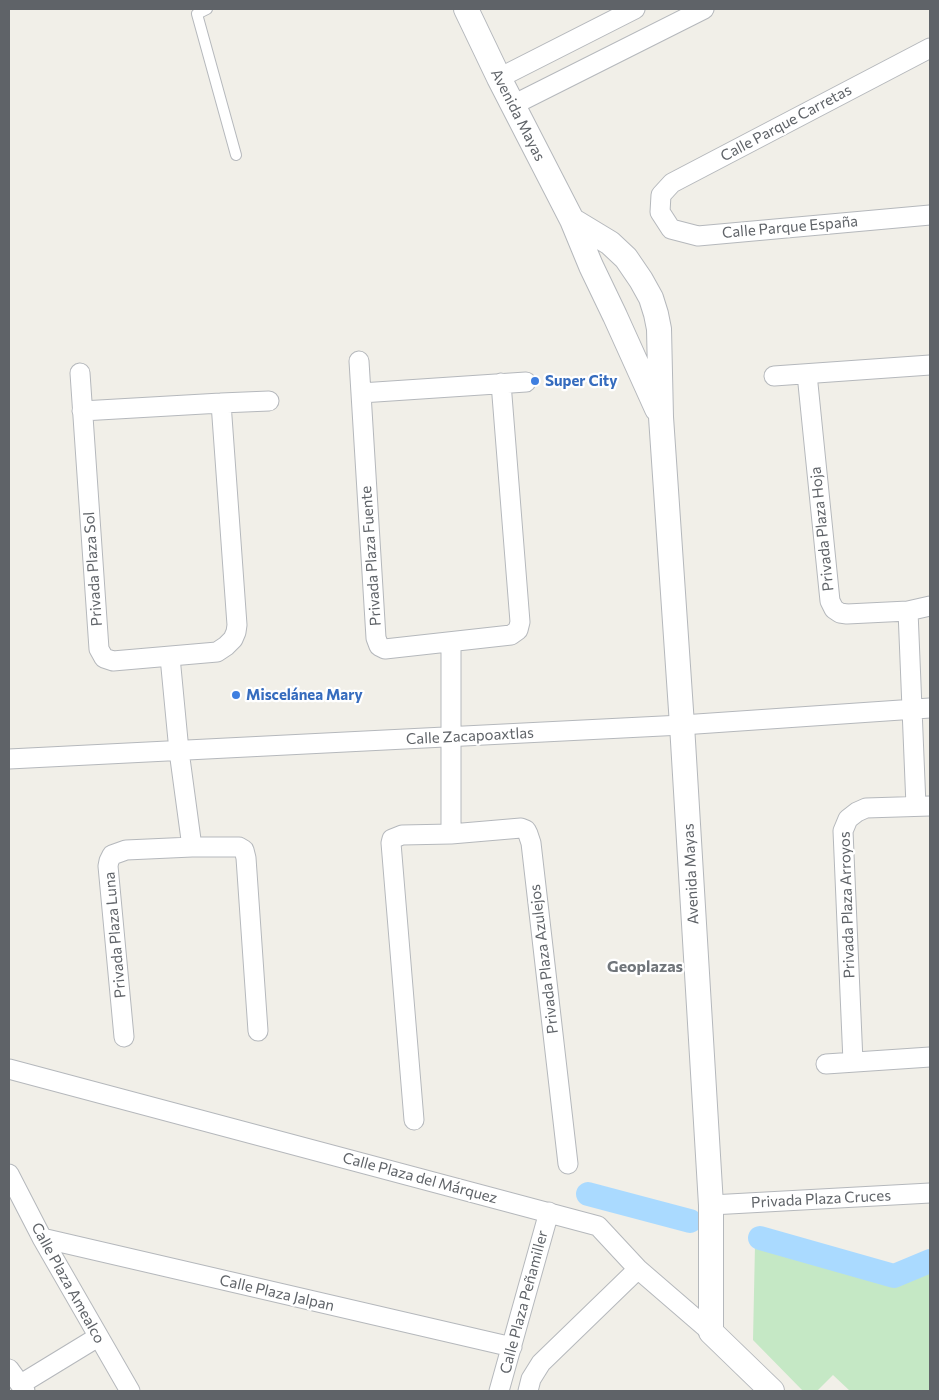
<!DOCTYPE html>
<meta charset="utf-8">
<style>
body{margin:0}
#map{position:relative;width:939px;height:1400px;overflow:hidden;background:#f1efe8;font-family:Commissioner,sans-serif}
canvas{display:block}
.frame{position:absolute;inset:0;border:10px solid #5f6368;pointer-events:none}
</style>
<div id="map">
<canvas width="939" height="1400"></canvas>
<div class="frame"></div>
</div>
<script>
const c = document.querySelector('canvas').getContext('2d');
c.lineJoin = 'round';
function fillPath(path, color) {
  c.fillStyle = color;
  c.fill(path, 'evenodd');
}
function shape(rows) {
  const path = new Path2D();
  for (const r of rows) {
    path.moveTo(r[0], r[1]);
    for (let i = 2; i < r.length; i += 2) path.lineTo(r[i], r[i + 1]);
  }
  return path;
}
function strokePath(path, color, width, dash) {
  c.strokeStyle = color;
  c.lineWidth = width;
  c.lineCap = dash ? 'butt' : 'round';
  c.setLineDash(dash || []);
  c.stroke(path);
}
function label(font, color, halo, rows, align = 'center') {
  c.font = font + ' Commissioner,sans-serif';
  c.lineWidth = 4.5;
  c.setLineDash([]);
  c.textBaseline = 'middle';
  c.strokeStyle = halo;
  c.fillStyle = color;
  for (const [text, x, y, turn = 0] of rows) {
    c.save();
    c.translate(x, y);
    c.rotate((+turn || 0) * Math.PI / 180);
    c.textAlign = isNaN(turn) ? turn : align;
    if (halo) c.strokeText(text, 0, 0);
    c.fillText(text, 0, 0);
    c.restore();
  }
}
fillPath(shape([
 [755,1245,891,1285,930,1270,930,1391,850,1391,833,1375,817,1391,803,1391,753,1340]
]), '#c5e8c5');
strokePath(shape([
 [588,1194,690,1221],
 [760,1238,894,1276,930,1261]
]), '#aadaff', 24);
const service = shape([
 [207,9,197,14,236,155]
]);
const minor = shape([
 [930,48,672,183,661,195,660,212,671,229,698,236,930,215],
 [499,78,635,9],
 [513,105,704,9],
 [359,361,376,638,379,646,385,649,511,635,518,630,520,622,501,383],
 [80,373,99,649,104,658,113,661,217,652,226,646,233,639,236,632,237,625,221,403],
 [807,374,830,601,834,609,840,613,847,614,908,611,930,606],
 [774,376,930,365],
 [361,393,526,382],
 [82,411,221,403,269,401],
 [908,611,916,806],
 [451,642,451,834],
 [170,657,179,751,192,847],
 [9,759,682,725,930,708],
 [124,1037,108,866,109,861,112,855,126,850,192,847,239,847,244,850,246,858,258,1031],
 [853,1062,843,831,848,819,857,812,866,808,930,806],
 [826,1064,930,1057],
 [9,1069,598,1226,638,1269,711,1332],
 [414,1120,391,843,392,839,402,835,451,834,521,828,526,830,528,834,531,843,568,1164],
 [9,1174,42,1238,130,1391],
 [711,1205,930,1193],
 [42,1238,512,1347],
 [9,1369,25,1391],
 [21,1384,98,1337],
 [499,1391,549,1212],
 [528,1391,531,1379,541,1363,638,1269]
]);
const tertiary = shape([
 [466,9,499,78,572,220,591,266,615,316,657,409],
 [572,220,610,243,626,258,641,280,651,298,656,314,659,329,661,417,682,725,711,1205,711,1332,772,1391]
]);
strokePath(service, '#b5b8bc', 12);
strokePath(minor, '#b5b8bc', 21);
strokePath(tertiary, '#b5b8bc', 26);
strokePath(service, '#fff', 10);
strokePath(minor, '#fff', 19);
strokePath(tertiary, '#fff', 24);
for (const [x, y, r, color] of [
 [535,381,5,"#3f7fe0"],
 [236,695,5,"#3f7fe0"]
]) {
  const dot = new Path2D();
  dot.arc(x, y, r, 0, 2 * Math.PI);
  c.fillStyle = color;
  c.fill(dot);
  strokePath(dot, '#fff', 2);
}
label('15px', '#5f6368', '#fff', [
 ["Avenida Mayas",518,115,63],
 ["Calle Parque Carretas",786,123,-28],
 ["Calle Parque España",790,227,-5],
 ["Privada Plaza Hoja",822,529,-96],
 ["Privada Plaza Fuente",371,556,-94],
 ["Privada Plaza Sol",93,569,-94],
 ["Calle Zacapoaxtlas",470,736,-3],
 ["Avenida Mayas",691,874,-93],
 ["Privada Plaza Arroyos",847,905,-92],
 ["Privada Plaza Luna",115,935,-95],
 ["Privada Plaza Azulejos",544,959,-97],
 ["Calle Plaza del Márquez",420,1178,15],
 ["Privada Plaza Cruces",821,1199,-3],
 ["Calle Plaza Amealco",68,1283,61],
 ["Calle Plaza Jalpan",277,1293,13],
 ["Calle Plaza Peñamiller",524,1302,-75]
]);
label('bold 15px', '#366cbe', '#fff', [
 ["Super City",545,381],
 ["Miscelánea Mary",246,695]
], 'left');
label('bold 16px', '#70757a', '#fff', [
 ["Geoplazas",645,967]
]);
</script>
